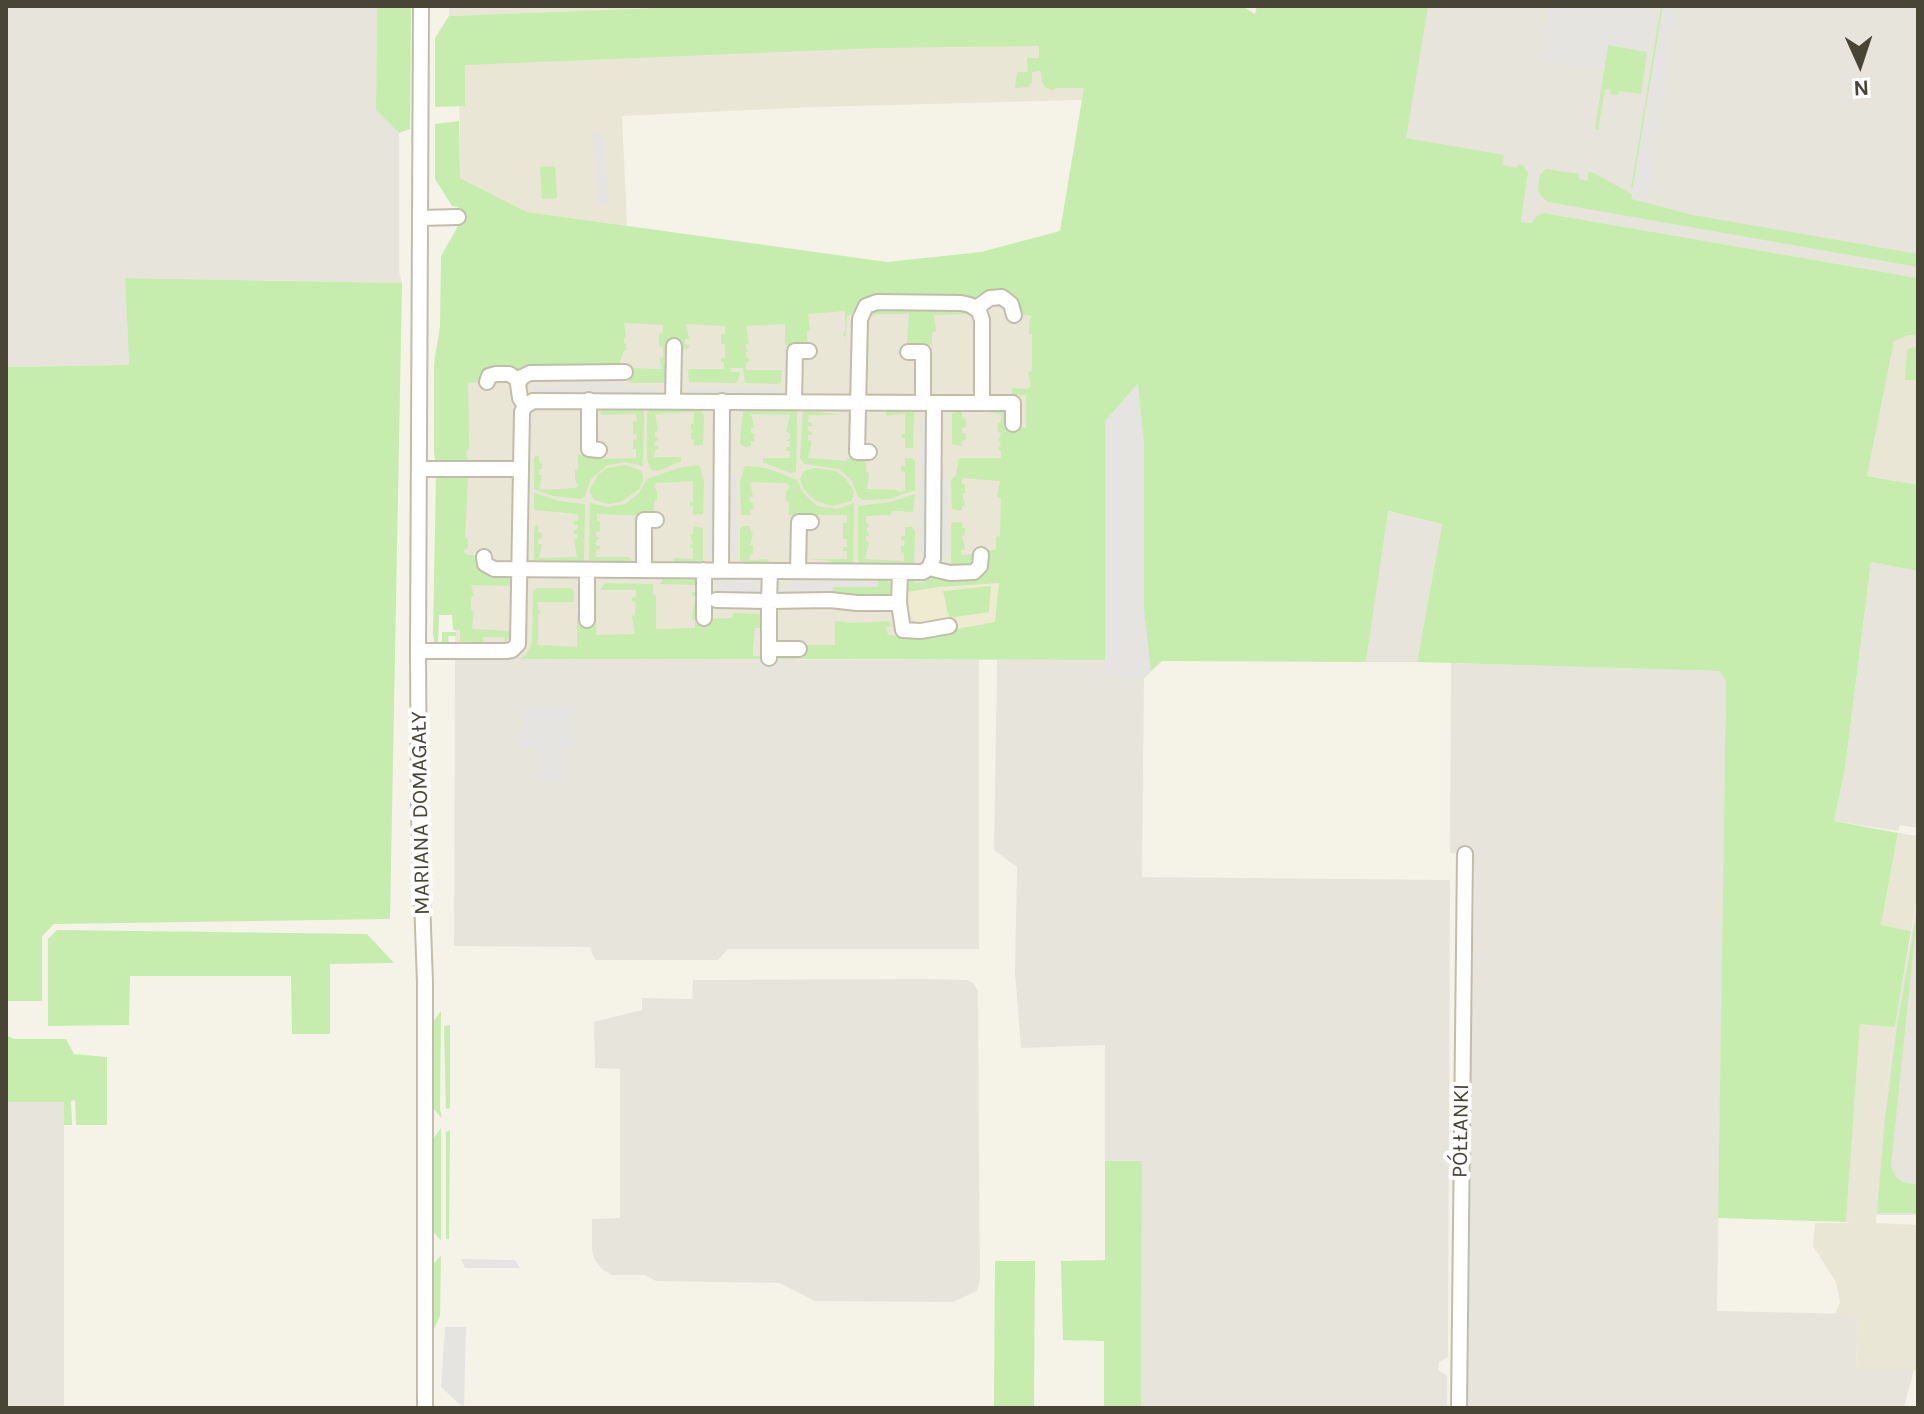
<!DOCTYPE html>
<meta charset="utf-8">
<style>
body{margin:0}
#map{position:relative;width:1924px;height:1414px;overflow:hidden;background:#f5f3e8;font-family:Karla,sans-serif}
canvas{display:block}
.frame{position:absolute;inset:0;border:8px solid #494536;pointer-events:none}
.north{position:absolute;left:1820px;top:24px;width:80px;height:80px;-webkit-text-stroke:6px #fff;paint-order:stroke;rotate:177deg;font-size:22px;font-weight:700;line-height:32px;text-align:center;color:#494536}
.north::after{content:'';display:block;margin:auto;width:28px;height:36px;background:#494536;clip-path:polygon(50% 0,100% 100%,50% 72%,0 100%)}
</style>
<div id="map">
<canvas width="1924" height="1414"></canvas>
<div class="frame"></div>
<div class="north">N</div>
</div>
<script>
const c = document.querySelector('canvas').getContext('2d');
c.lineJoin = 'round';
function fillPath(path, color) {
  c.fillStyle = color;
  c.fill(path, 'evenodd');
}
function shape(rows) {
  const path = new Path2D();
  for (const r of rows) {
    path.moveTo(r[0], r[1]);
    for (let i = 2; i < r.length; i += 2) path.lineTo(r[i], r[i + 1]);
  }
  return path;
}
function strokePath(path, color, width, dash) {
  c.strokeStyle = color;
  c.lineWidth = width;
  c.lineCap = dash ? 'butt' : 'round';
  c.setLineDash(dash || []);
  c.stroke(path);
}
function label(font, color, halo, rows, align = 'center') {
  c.font = font + ' Karla,sans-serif';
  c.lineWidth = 8;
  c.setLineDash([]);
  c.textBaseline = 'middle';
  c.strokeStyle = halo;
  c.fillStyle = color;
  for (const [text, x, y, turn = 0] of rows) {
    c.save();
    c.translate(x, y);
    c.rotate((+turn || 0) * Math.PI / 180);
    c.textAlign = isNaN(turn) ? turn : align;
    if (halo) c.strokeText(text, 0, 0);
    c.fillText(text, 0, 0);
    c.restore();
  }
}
fillPath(shape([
 [449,6,706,6,449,16],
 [1061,36,1084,88,1082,100,814,107,622,116,627,226,527,212,460,178,459,56],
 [1050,282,995,622,796,660,455,659,458,371,615,316,990,291],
 [1909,335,1918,336,1918,485,1867,476,1894,340],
 [1898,833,1918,836,1918,896,1911,931,1881,925],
 [1860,1023,1895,1027,1883,1119,1876,1223,1918,1225,1918,1370,1856,1369,1858,1315,1835,1314,1840,1302,1836,1282,1813,1246,1815,1223,1851,1223,1846,1222]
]), '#e9e6d5');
fillPath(shape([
 [6,6,377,6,376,110,399,133,399,271,402,283,125,278,129,365,6,367],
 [1415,6,1918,6,1918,278,1544,213,1532,223,1521,222,1528,174,1391,156],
 [1387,511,1442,524,1417,662,1366,662],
 [1871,562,1918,571,1918,828,1900,825,1898,831,1834,821,1845,769],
 [455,659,979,660,979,949,728,949,718,960,595,960,590,947,454,946],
 [997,660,1105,660,1106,678,1144,678,1142,877,1450,880,1448,1357,1439,1362,1438,1370,1447,1376,1447,1408,1141,1408,1142,1162,1105,1161,1105,1045,1021,1048,1015,972,1017,867,994,850],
 [1451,663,1719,671,1726,681,1717,1311,1858,1314,1856,1369,1914,1369,1904,1408,1467,1408,1474,855,1450,853],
 [1918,896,1918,1215,1876,1215,1883,1119,1895,1027],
 [926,979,967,980,973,983,978,991,980,1280,977,1291,953,1302,815,1301,780,1283,656,1281,645,1275,612,1275,603,1270,595,1260,592,1250,592,1219,620,1218,620,1069,595,1068,594,1022,642,1010,642,998,692,999,693,980],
 [6,1056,8,1102,64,1102,64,1408,6,1408]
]), '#e7e4dc');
fillPath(shape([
 [999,583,995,622,951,630,949,618,930,621,930,625,915,625,913,616,910,617,907,592,938,587]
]), '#efebd1');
fillPath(shape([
 [377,6,411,6,410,129,399,133,376,110],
 [706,6,1242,6,1255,14,1257,6,1428,6,1406,138,1504,155,1502,165,1517,168,1519,164,1524,166,1528,173,1521,222,1532,223,1536,216,1544,213,1918,278,1918,336,1909,335,1894,341,1867,476,1918,485,1918,571,1871,562,1845,769,1834,821,1898,833,1881,925,1911,931,1895,1027,1860,1024,1846,1222,1718,1218,1726,681,1719,671,1417,662,1442,524,1388,511,1366,662,1162,661,1144,678,1105,678,1105,660,774,659,801,645,835,645,835,621,853,623,890,621,892,626,886,627,888,635,897,636,924,635,995,622,999,583,938,587,907,592,907,586,911,579,916,583,925,582,928,576,979,577,986,569,987,550,996,550,996,537,1000,536,1001,498,997,497,1000,481,962,478,962,484,965,484,965,493,962,493,965,505,962,506,962,511,952,509,951,480,956,475,959,458,1001,458,1001,451,998,450,1001,442,998,441,1001,433,998,432,998,423,1001,422,1001,414,978,411,1004,410,1016,427,1026,428,1026,395,1012,395,1012,388,1028,389,1031,386,1028,372,1032,371,1032,334,1029,334,1029,322,1032,316,1020,314,1018,300,1012,293,1005,290,971,299,857,311,847,316,845,345,845,336,842,335,845,332,845,311,808,314,810,331,807,331,807,345,785,345,785,324,746,326,749,344,746,344,746,349,749,352,746,352,746,358,749,358,749,362,746,362,746,370,782,370,781,382,778,384,745,383,743,368,730,368,731,372,740,372,737,383,689,382,688,369,724,369,724,362,721,362,721,358,725,358,725,344,721,344,721,334,725,334,725,326,686,324,689,339,685,339,685,344,689,345,689,348,682,351,682,386,679,388,668,383,631,383,627,378,627,368,662,369,659,358,663,357,663,347,659,346,659,334,663,333,663,325,624,323,626,338,624,339,624,343,626,344,626,351,624,351,619,365,485,371,480,382,468,383,469,448,466,452,468,460,456,460,455,464,436,464,434,453,434,364,440,326,441,256,458,226,458,207,452,206,435,179,435,124,459,121,460,178,527,212,887,262,981,252,1060,231,1084,88,1056,88,1053,90,1046,88,1042,82,1041,71,1032,72,1032,82,1028,87,1015,88,1017,72,1028,72,1027,58,1039,58,1039,46,877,48,465,65,465,106,435,107,435,38,449,16],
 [1661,6,1663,6,1633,188,1631,188],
 [1608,45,1647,52,1641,94,1619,91,1618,95,1610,94,1611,90,1605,89,1598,130,1595,129],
 [555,166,557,198,542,199,540,167],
 [1546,169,1579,174,1578,179,1588,181,1588,172,1594,173,1632,194,1632,199,1693,215,1918,254,1918,267,1548,202,1540,195,1538,188,1540,175],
 [125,278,402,283,390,919,54,924,42,936,42,1001,6,1001,6,367,129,365],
 [875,308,962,308,971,311,969,314,934,315,936,331,932,332,932,345,907,345,909,314,876,314,873,316,871,310],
 [1918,345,1918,380,1905,380,1907,350],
 [608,408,642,408,644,411,643,466,626,462,607,465,591,479,585,496,581,499,553,496,534,489,534,458,536,456,539,456,539,463,542,464,542,469,539,469,539,475,542,475,539,490,576,488,578,485,575,480,575,470,578,470,578,455,597,456,597,459,636,458,636,449,633,449,633,440,637,439,636,434,633,434,633,422,637,421,636,414,601,415,600,411],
 [651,409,701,410,704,416,703,445,694,446,694,439,691,439,691,433,694,432,691,429,691,424,694,424,694,412,655,414,658,431,655,432,655,437,658,437,658,440,655,441,654,446,658,446,658,449,655,450,654,457,681,457,681,461,658,471,652,470,647,461,647,413],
 [803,410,844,415,809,415,808,422,812,423,812,426,808,426,808,431,812,432,812,435,808,435,808,440,812,441,808,458,847,461,847,458,866,458,866,472,869,473,867,489,897,490,898,492,905,491,905,472,901,471,901,466,905,466,905,458,912,458,915,461,915,490,890,499,863,500,858,497,852,481,839,469,804,464,800,458],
 [743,411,797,411,796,472,790,473,763,462,763,458,790,458,790,451,786,451,786,447,790,447,790,441,786,441,790,438,790,433,786,432,790,415,751,414,754,427,751,428,751,433,754,433,754,441,751,441,751,446,744,447,740,443],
 [886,411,914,412,913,448,905,448,905,438,902,438,902,434,905,434,905,414,886,416],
 [954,411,962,411,962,418,966,419,966,427,962,428,962,433,966,433,966,440,962,441,962,446,952,444,952,415],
 [625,465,642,471,643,480,639,489,621,502,608,504,594,500,589,491,598,475,607,468],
 [699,465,704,481,703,514,693,515,693,506,690,506,690,502,693,502,693,481,656,483,654,487,657,491,657,500,654,501,654,516,597,514,597,521,600,522,600,531,596,532,596,537,600,537,596,541,596,546,600,546,600,549,596,550,596,557,629,557,632,560,629,562,589,560,590,503,608,507,625,504,639,493,647,479,678,468],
 [745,466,766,468,797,480,803,493,817,506,837,509,854,503,853,563,834,564,831,561,810,559,847,559,847,551,843,551,843,547,847,547,847,539,843,539,843,523,847,523,847,515,789,515,789,502,786,501,786,492,790,487,787,483,750,482,753,497,750,497,750,502,753,503,754,510,750,510,750,515,741,515,740,482],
 [815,468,836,471,845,478,854,491,852,501,832,506,814,500,803,488,800,479,804,471],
 [436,476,468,477,465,538,468,539,468,548,464,550,465,554,477,556,478,566,484,573,510,576,510,586,471,585,474,596,471,597,471,610,474,611,472,629,510,631,511,597,511,636,505,642,504,637,483,637,483,642,461,641,457,646,442,646,442,632,456,632,456,636,448,636,449,645,457,645,460,642,460,630,453,630,452,615,439,615,438,646,435,646,433,634],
 [534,493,559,501,585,504,584,561,534,560,534,528,536,525,538,525,538,532,542,533,542,538,538,539,538,544,542,544,539,558,577,557,574,539,577,539,578,534,574,534,574,530,577,530,578,525,574,525,574,521,578,521,578,514,534,510],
 [915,494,913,512,892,511,891,515,866,516,866,523,869,524,869,527,866,527,869,536,866,536,866,541,869,542,865,559,904,561,904,553,901,552,901,546,904,546,905,541,901,540,901,536,905,536,905,527,912,527,915,531,914,563,858,563,858,506,891,502],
 [954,522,962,522,962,528,965,528,965,535,962,536,965,550,961,550,961,555,975,554,972,565,951,568,951,524],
 [693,526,703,528,703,561,674,562,673,558,693,559,693,548,690,548,690,545,693,544,690,534,693,534],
 [743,526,750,526,750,531,753,532,750,545,753,545,753,554,750,554,750,560,769,559,768,563,740,561,740,529],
 [663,579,696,580,698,619,732,618,733,613,764,614,764,628,755,628,753,647,753,656,764,656,764,659,518,659,526,655,532,643,533,592,537,588,571,588,574,591,574,602,538,602,538,610,541,610,541,613,538,614,538,645,577,647,577,614,581,614,592,601,596,601,596,635,635,634,632,616,635,615,636,602,632,601,632,598,636,597,636,590,600,590,605,583,653,584,653,594,656,595,656,629,695,628,695,620,692,620,695,596,692,596,692,592,695,592,695,585,660,584],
 [878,580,887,580,891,584,889,598,832,595,832,587,878,587],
 [991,586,989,612,949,618,943,591],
 [1918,906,1891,1165,1895,1176,1902,1182,1918,1185,1918,1213,1877,1213,1885,1119,1897,1027],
 [57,930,367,934,394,963,330,964,330,1034,292,1034,291,976,130,976,129,1025,48,1026,48,939],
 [441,1011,440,1109,442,1119,433,1108,433,1022],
 [450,1025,450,1108,446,1109,444,1026],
 [6,1035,14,1039,66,1039,74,1054,107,1057,107,1125,76,1125,75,1100,71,1101,72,1125,64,1125,64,1102,7,1102],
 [441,1128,441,1241,432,1230,433,1139],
 [450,1130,449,1239,446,1239,446,1132],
 [1105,1161,1142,1161,1141,1408,1104,1408,1104,1341,1063,1340,1061,1261,1105,1260],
 [441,1255,440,1316,432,1333,432,1266],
 [995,1261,1035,1261,1034,1408,994,1408]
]), '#c6ecae');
fillPath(shape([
 [1549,6,1655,6,1647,52,1608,45,1604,70,1540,60],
 [1663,6,1678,6,1647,202,1631,199],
 [604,132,609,205,598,205,592,133],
 [562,377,622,378,622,386,659,387,659,396,534,395,534,386,562,386],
 [1138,383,1144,444,1144,609,1151,671,1144,678,1105,678,1105,421],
 [688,387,781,388,781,396,688,396],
 [919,418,929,418,929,474,919,474],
 [708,476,717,476,717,555,708,555],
 [727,476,736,476,735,555,726,555],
 [919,478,929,478,928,552,919,552],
 [938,478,947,478,947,557,938,557],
 [716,576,758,576,758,595,716,594],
 [790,577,878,577,878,587,833,587,832,595,781,595,781,586,790,586],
 [525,706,574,706,574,748,568,748,568,783,534,782,534,748,519,747,519,729,524,729],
 [461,1259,515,1260,520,1268,465,1268],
 [445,1327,466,1327,464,1408,441,1387]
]), '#e6e4e0');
const street = shape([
 [421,6,418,651,419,815,425,983,425,1408],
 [421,218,458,217],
 [976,308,990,298,1002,297,1011,304,1014,315],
 [908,352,923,352,923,403],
 [487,382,489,376,496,374,509,374,519,380],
 [589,400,589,449,599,450],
 [673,401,674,346],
 [794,402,795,351,809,351],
 [982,403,1013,403,1013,424],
 [525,406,520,398,518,384,522,377,530,373,625,372],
 [869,452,857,452,860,319,866,306,877,302,961,303,970,305,979,311,982,320,982,403,934,403],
 [419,469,521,469,522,412,525,406,533,401,934,403,933,558,929,568,923,572,494,569,485,564,484,557],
 [929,568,950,573,974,572,980,566,981,555],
 [644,570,644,520,656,520],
 [721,570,722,401],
 [770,571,769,601,830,600,857,603,899,603,900,572],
 [798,571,799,522,811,522],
 [716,600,769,601,769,658],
 [899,603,903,630,921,631,949,626],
 [704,618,704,570],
 [587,620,587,570],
 [769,649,799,649],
 [418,651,506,651,512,650,518,644,521,469],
 [1459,1408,1465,854]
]);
strokePath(street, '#c1bda9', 18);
strokePath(street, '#fff', 14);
label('22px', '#494536', '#fff', [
 ["MARIANA DOMAGAŁY",421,813,-91],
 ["PÓŁŁANKI",1461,1131,-89]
]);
</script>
